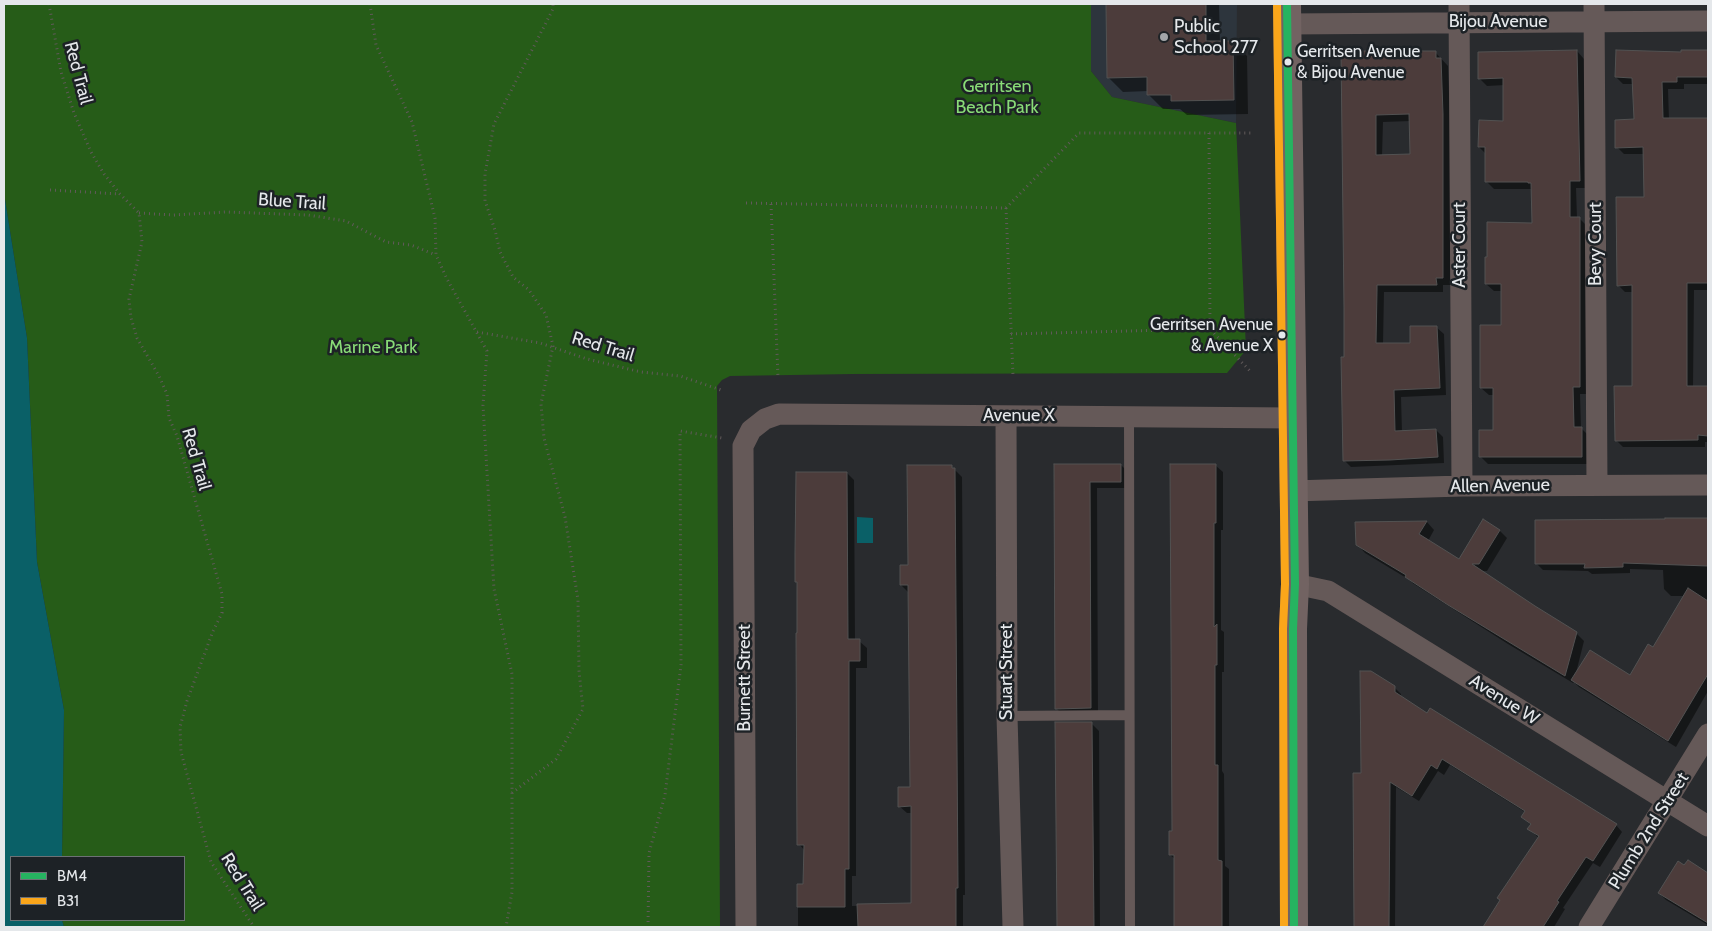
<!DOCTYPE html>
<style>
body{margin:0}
#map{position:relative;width:1712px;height:931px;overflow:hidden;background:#292b2e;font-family:Cabin,sans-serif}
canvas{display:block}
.frame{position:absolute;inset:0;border:5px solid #e5e8eb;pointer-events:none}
.legend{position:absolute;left:10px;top:856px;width:175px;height:65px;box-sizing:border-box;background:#1d2226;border:1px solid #6d7175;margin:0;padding:6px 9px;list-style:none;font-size:15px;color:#e5e8eb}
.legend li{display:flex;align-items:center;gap:10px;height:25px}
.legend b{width:25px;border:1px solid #6d7175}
</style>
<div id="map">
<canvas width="1712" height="931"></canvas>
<div class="frame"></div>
<ul class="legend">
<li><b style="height:6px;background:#26b360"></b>BM4</li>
<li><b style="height:6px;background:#faa61a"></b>B31</li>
</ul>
</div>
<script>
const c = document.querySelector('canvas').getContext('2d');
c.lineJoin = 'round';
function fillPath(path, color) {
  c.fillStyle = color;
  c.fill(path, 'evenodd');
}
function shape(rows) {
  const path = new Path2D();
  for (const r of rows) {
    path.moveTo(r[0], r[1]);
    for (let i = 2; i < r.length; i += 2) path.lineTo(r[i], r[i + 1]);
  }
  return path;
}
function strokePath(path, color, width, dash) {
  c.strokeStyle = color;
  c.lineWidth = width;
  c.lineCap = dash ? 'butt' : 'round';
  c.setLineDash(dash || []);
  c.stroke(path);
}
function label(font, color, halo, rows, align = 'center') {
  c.font = font + ' Cabin,sans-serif';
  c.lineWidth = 5;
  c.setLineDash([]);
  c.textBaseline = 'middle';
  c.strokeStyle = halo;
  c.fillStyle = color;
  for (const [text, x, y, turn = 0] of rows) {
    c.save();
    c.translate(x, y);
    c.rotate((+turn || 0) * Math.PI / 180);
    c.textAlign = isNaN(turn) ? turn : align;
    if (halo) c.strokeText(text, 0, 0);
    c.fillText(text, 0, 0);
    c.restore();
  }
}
fillPath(shape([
 [1091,4,1237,4,1236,123,1112,97,1091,71]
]), '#2d353d');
fillPath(shape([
 [4,4,1091,4,1091,71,1112,97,1236,123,1246,350,1227,373,853,374,730,376,722,380,717,386,720,927,64,927,62,920,184,920,184,857,62,857,64,710,37,562,27,338,4,193]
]), '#265c18');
fillPath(shape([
 [4,193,27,338,37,562,64,710,62,857,11,857,11,920,62,920,64,927,4,927],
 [857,517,873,518,873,543,857,543]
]), '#0a6067');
fillPath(shape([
 [1108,4,1219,4,1220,42,1233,42,1247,56,1248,114,1187,115,1180,109,1163,109,1148,94,1148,91,1123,92,1108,77],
 [1577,51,1584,59,1587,188,1576,188,1577,218,1579,218,1587,226,1587,394,1580,394,1581,428,1589,436,1589,464,1488,464,1481,457,1495,431,1495,395,1489,395,1481,388,1503,326,1502,291,1494,291,1486,284,1533,224,1532,189,1494,189,1486,181,1486,154,1479,147,1504,123,1505,85,1487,86,1479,78],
 [1435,52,1448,66,1450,122,1450,285,1443,285,1443,292,1384,292,1383,344,1411,345,1436,327,1444,334,1446,395,1401,397,1402,432,1436,430,1443,437,1444,463,1351,467,1344,460,1345,358,1343,53],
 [1411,121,1411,156,1382,156,1383,122],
 [1683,52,1708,52,1708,84,1684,84,1684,89,1668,89,1669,119,1708,119,1708,290,1694,290,1693,387,1708,387,1708,442,1705,442,1705,447,1623,447,1616,440,1633,387,1633,292,1625,292,1618,285,1645,199,1645,154,1624,154,1617,147,1635,121,1634,84,1623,84,1616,77],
 [1055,465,1121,465,1128,472,1128,488,1097,488,1098,715,1063,715,1056,708],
 [1215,465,1223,472,1223,530,1221,530,1221,630,1224,632,1224,672,1222,672,1222,771,1224,774,1225,866,1229,869,1229,927,1175,927,1175,859,1170,855],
 [951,466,962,477,965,895,963,895,963,927,798,927,798,885,805,885,805,851,799,844,798,634,796,553,847,473,854,480,855,641,859,641,867,648,867,668,856,668,856,876,852,876,852,906,913,905,912,813,907,813,899,806,911,788,909,593,901,585],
 [1666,519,1708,520,1708,691,1676,747,1579,687,1574,682,1573,683,1508,644,1414,584,1408,579,1365,553,1357,544,1356,523,1427,522,1434,530,1428,541,1460,561,1499,530,1507,538,1487,571,1481,571,1576,633,1584,641,1576,673,1631,677,1654,649,1685,596,1671,596,1664,589,1663,570,1630,569,1630,573,1592,574,1588,571,1543,570,1536,563,1666,520],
 [1394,687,1401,694,1401,698,1616,825,1622,832,1600,867,1593,863,1563,908,1565,909,1554,927,1485,927,1539,838,1529,829,1531,825,1522,817,1525,812,1450,765,1444,775,1438,771,1419,801,1396,787,1395,927,1355,927,1354,774,1362,774],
 [1091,723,1099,731,1100,927,1058,927,1056,724],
 [1678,863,1708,881,1708,925,1666,900,1659,893]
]), '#0007');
const building = shape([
 [1106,4,1206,4,1206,41,1233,41,1234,100,1171,101,1171,95,1147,95,1147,77,1107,78,1106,4],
 [1577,50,1580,181,1570,181,1570,217,1580,217,1580,387,1573,387,1574,427,1582,427,1582,457,1479,457,1479,430,1493,430,1493,388,1480,388,1480,325,1501,325,1501,284,1485,284,1485,257,1487,257,1487,222,1532,223,1531,183,1528,183,1528,182,1485,182,1485,147,1478,147,1479,120,1503,121,1503,78,1478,79,1478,52,1577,50],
 [1616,50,1681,52,1681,50,1708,50,1708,77,1677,77,1677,82,1662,82,1663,118,1708,118,1708,283,1687,283,1687,386,1708,386,1708,436,1698,435,1698,440,1615,441,1614,386,1632,386,1632,285,1617,286,1616,197,1644,197,1643,147,1615,148,1615,120,1634,119,1632,78,1615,77,1616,50],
 [1341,51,1436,51,1436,58,1441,58,1443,114,1443,278,1436,278,1437,285,1377,285,1377,290,1376,343,1410,343,1410,326,1437,326,1440,388,1394,390,1395,431,1436,429,1438,457,1390,460,1343,461,1341,357,1344,357,1344,308,1341,51],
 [1409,114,1410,154,1376,155,1376,115,1409,114],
 [1054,464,1121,464,1121,482,1090,482,1091,708,1055,709,1054,464],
 [1170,464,1216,464,1216,523,1214,523,1214,627,1217,624,1217,665,1215,665,1215,765,1218,765,1218,860,1222,861,1222,927,1174,927,1174,855,1169,855,1169,831,1172,831,1170,464],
 [907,465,952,465,952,468,955,468,958,888,956,888,956,927,858,927,857,904,911,903,911,806,898,807,898,787,910,787,908,585,900,585,900,565,908,565,907,465],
 [796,472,847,472,848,639,860,639,860,661,849,661,849,869,845,869,845,907,797,907,797,884,803,884,804,845,797,845,796,633,797,633,797,582,795,582,795,553,796,472],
 [1665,518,1708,518,1708,566,1623,563,1623,567,1584,568,1585,564,1535,564,1535,520,1665,519,1665,518],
 [1483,519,1500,530,1479,564,1472,564,1535,606,1577,632,1565,676,1448,605,1405,577,1406,575,1356,545,1355,522,1427,521,1419,534,1459,559,1483,519],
 [1688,588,1708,601,1708,674,1668,741,1571,680,1590,650,1630,675,1648,644,1653,647,1688,588],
 [1360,671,1371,671,1395,686,1395,692,1427,713,1430,708,1617,824,1593,861,1586,857,1557,901,1559,902,1543,927,1483,927,1500,900,1497,898,1539,836,1527,829,1531,824,1521,817,1525,811,1442,759,1437,769,1431,765,1412,796,1390,782,1389,927,1354,927,1353,773,1361,773,1360,671],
 [1055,722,1092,722,1094,927,1057,927,1055,722],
 [1688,860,1708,873,1708,923,1658,893,1678,861,1684,865,1688,860]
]);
fillPath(building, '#4c3c3b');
strokePath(building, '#525252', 1);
strokePath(shape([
 [49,4,61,72,74,113,91,152,104,174,120,194,139,213,142,242,129,299,131,318,137,338,159,376,167,394,169,418,177,436,222,594,222,613,213,631,187,701,180,727,181,752,211,862,254,927],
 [370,4,376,45,412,122,435,218,436,255,447,279,487,351,483,405,494,589,512,674,512,892,506,927],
 [1209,133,1210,329],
 [50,190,120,194],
 [746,203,1006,208,1079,133,1251,133],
 [771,204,778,377],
 [1006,208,1013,375],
 [139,213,173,215,226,212,308,215,346,221,386,242,411,245,436,255],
 [477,332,540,343,587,359,641,372,680,376,721,390],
 [1011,334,1210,329,1251,372],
 [512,793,556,759,583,709,579,671,578,600,565,517,544,438,541,404,553,346,546,315,529,290,513,277,500,252,495,230,485,201,485,174,494,124,553,9,553,4],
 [648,927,649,853,665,795,681,665,680,431,722,438]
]), '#615a5a', 3, [1, 4]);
strokePath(shape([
 [1129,417,1130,927],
 [1007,716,1129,715]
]), '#655958', 10);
strokePath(shape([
 [1459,4,1462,486],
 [1594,4,1597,485],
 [1287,24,1708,21],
 [1006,416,1007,716,1013,927],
 [1292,491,1462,486,1708,485],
 [1295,584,1328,591,1708,826],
 [746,927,743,446,751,430,765,419,779,414,1292,418],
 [1589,927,1708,734]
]), '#655958', 21);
strokePath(shape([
 [1287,4,1295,584,1293,629,1294,927]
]), '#726362', 28);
strokePath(shape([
 [1287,4,1295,584,1293,629,1294,927]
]), '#26b360', 8);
strokePath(shape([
 [1277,4,1285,584,1283,629,1284,927]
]), '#faa61a', 8);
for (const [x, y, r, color] of [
 [1164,37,5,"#a3a6a9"],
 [1288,62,4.5,"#e5e8eb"],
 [1282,335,4.5,"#e5e8eb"]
]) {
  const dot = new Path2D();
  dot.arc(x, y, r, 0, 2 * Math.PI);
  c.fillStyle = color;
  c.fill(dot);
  strokePath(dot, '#1d2226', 2);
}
label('17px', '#e5e8eb', '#1d2226', [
 ["Gerritsen Avenue",1297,52],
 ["& Bijou Avenue",1297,73],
 ["Gerritsen Avenue",1273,325,"right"],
 ["& Avenue X",1273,346,"right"]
], 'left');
label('18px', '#e5e8eb', '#1d2226', [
 ["Bijou Avenue",1498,22],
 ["Red Trail",78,73,75],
 ["Blue Trail",292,202,4],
 ["Bevy Court",1596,244,-90],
 ["Aster Court",1460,245,-90],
 ["Red Trail",603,347,17],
 ["Avenue X",1019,416],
 ["Red Trail",196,459,74],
 ["Allen Avenue",1500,486,-1],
 ["Stuart Street",1007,672,-90],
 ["Burnett Street",745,678,-90],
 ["Avenue W",1504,700,32],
 ["Plumb 2nd Street",1649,831,-58],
 ["Red Trail",242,882,58]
]);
label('18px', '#e5e8eb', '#1d2226', [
 ["Public",1174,27],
 ["School 277",1174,48]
], 'left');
label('18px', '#89dc77', '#1d2226', [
 ["Gerritsen",997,87],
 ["Beach Park",997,108],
 ["Marine Park",373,348]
]);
</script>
